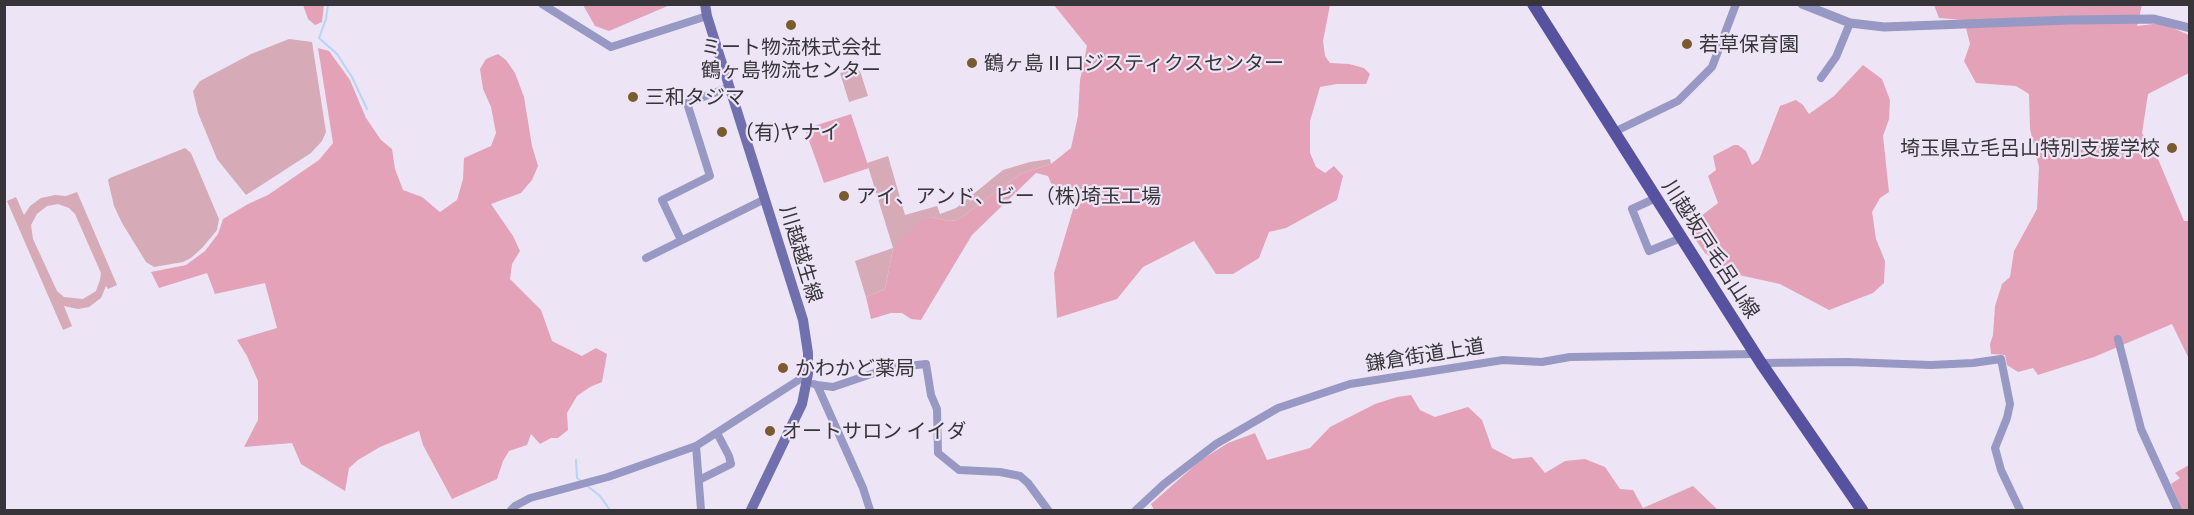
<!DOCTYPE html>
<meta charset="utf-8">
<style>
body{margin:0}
#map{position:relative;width:2194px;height:515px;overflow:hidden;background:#ede5f5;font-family:Ubuntu,sans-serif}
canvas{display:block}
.frame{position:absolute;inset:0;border:6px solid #37343a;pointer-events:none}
</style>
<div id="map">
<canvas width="2194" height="515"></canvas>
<div class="frame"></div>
</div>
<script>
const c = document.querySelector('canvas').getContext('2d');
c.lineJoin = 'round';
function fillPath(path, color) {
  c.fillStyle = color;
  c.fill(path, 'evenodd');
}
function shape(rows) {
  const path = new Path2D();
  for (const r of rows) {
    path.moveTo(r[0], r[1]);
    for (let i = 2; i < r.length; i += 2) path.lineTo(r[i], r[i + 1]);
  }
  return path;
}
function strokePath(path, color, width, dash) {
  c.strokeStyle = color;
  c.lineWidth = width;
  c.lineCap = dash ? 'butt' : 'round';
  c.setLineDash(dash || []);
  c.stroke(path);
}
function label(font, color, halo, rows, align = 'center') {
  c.font = font + ' Ubuntu,"Noto Sans JP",sans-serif';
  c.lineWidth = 4.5;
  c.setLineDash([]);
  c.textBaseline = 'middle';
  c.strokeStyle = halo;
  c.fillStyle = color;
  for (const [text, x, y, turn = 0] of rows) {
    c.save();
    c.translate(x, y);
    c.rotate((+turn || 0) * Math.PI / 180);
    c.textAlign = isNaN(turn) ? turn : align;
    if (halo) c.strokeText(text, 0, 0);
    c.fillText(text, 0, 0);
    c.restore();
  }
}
fillPath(shape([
 [289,39,312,42,326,132,322,141,311,153,246,195,217,159,198,113,193,91,200,81,251,54],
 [850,70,860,71,868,96,849,102,840,73],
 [185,148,191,153,219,219,217,230,203,247,191,258,183,262,154,267,146,262,122,223,114,206,108,180,110,178],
 [888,156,905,215,937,206,940,214,956,208,1003,170,1030,162,1050,159,1051,164,1020,174,958,220,948,221,932,217,893,249,885,289,866,297,855,261,893,248,867,163],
 [77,192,117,285,108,289,106,286,101,298,89,307,78,309,64,306,72,326,63,330,7,201,16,197,24,215,30,206,41,198,55,195,66,196],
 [58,204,69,208,75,214,101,273,100,280,96,291,83,299,64,297,57,291,33,239,31,225,37,214,47,206]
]), '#d6aab7');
fillPath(shape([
 [303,5,324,5,322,22,315,25,308,19],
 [583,5,670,5,609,31,595,26],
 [1054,5,1330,5,1323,41,1325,56,1330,63,1349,64,1364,68,1370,74,1366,84,1337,84,1320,87,1310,121,1310,153,1316,167,1325,173,1334,166,1343,176,1337,200,1286,228,1269,232,1259,258,1233,274,1216,274,1194,241,1143,267,1117,299,1057,318,1054,273,1074,206,1054,190,1048,176,1036,173,972,235,921,320,911,319,902,313,891,313,871,319,866,297,885,289,893,249,918,223,932,217,948,221,958,220,1020,174,1051,164,1071,148,1078,116,1080,80,1087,46],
 [1934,5,2142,5,2137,26,2161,23,2189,35,2189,73,2148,94,2142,133,2158,159,2184,221,2189,221,2189,359,2172,324,2094,357,2038,375,2033,368,2018,372,2007,365,2005,355,1991,354,1990,344,1993,335,1995,306,2002,284,2010,277,2014,251,2037,209,2039,167,2030,129,2029,94,2016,86,1976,83,1964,61,1970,44,1964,20,1939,18],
 [318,48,329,51,350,80,366,118,381,140,392,149,395,169,403,190,422,197,440,212,457,200,463,179,464,158,491,146,496,133,491,107,483,89,480,69,486,59,498,54,506,60,515,73,524,97,532,146,538,166,532,180,521,193,491,204,513,236,520,251,512,264,510,279,541,310,552,341,582,356,596,348,607,354,602,382,590,387,577,396,567,413,568,430,558,438,551,438,540,444,531,434,527,445,509,451,503,461,497,479,452,499,423,445,419,431,380,447,358,460,349,468,345,491,301,464,292,443,244,447,258,420,258,381,247,356,237,340,277,328,265,283,215,294,207,273,159,288,151,272,186,265,205,251,218,234,223,219,248,204,268,195,319,160,333,143],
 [1863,65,1882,79,1890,100,1889,119,1883,136,1889,192,1880,198,1872,212,1876,239,1885,261,1884,283,1873,293,1829,310,1780,284,1739,275,1722,265,1705,253,1695,239,1692,223,1718,203,1708,176,1716,170,1713,156,1734,145,1738,145,1746,151,1752,165,1759,160,1780,106,1796,100,1803,105,1809,114,1834,96],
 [851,114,869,168,824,183,805,129],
 [1411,395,1420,410,1435,417,1468,407,1482,420,1492,448,1513,459,1532,457,1545,473,1565,461,1585,459,1605,467,1620,489,1633,490,1643,508,1693,486,1718,510,1154,510,1151,504,1201,460,1228,443,1255,433,1267,460,1310,448,1330,427,1375,404,1397,397],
 [2189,465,2189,510,2182,510,2171,484,2180,478,2175,473]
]), '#e3a2b7');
strokePath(shape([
 [328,4,326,19,319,38,337,54,352,77,367,109],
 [576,460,577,478,581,481],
 [586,485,600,496,610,510]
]), '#b7d2fb', 2);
strokePath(shape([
 [542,4,611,47,707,16],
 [1821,78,1836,57,1850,23],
 [1614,132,1678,101,1712,67,1736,4],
 [1656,198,1632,209,1649,251,1681,238],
 [681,240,662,200,710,176,687,103,730,87],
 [646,258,765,199],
 [2118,339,2141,429,2178,510],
 [1761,363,1847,362,1931,365,1973,363,2001,359,2010,404,2007,418,1995,448,2001,470,2020,510],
 [814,384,817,385,863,488,870,510],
 [817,385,833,387,889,368,926,364,931,395,937,409,938,453,959,470,1000,472,1020,476,1028,483,1048,510],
 [696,446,701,510],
 [699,480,731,464,729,456,717,433],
 [511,510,515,506,530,498,608,477,696,446,808,374],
 [1136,510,1164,484,1216,444,1278,408,1350,384,1503,360,1542,362,1570,357,1756,354]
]), '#9798c3', 8);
strokePath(shape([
 [1802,4,1850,23,1884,27,2070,20,2154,19,2190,28]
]), '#9798c3', 9);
strokePath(shape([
 [705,4,707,16,803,320,808,353,808,374,802,404,751,510]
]), '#7170af', 10);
strokePath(shape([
 [1533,4,1761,363,1862,510]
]), '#57529f', 12);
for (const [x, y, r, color] of [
 [791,25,6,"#7a5b30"],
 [1687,44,6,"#7a5b30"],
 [972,63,6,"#7a5b30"],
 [633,97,6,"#7a5b30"],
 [722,132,6,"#7a5b30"],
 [2172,148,6,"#7a5b30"],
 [844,196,6,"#7a5b30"],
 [783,368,6,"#7a5b30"],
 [770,431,6,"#7a5b30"]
]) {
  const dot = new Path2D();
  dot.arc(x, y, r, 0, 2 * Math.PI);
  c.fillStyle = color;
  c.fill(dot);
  strokePath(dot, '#ede5f5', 2);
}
label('20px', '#37343a', '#ede5f5', [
 ["若草保育園",1699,44],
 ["ミート物流株式会社",791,47,"center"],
 ["鶴ヶ島物流センター",791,70,"center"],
 ["鶴ヶ島Ⅱロジスティクスセンター",984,63],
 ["三和タジマ",645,97],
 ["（有)ヤナイ",734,132],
 ["埼玉県立毛呂山特別支援学校",2160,148,"right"],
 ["アイ、アンド、ビー（株)埼玉工場",856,196],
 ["かわかど薬局",795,368],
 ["オートサロン イイダ",782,431]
], 'left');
label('20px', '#37343a', '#ede5f5', [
 ["川越坂戸毛呂山線",1711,249,57],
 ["川越越生線",801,254,73],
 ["鎌倉街道上道",1425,355,-9]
]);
</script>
